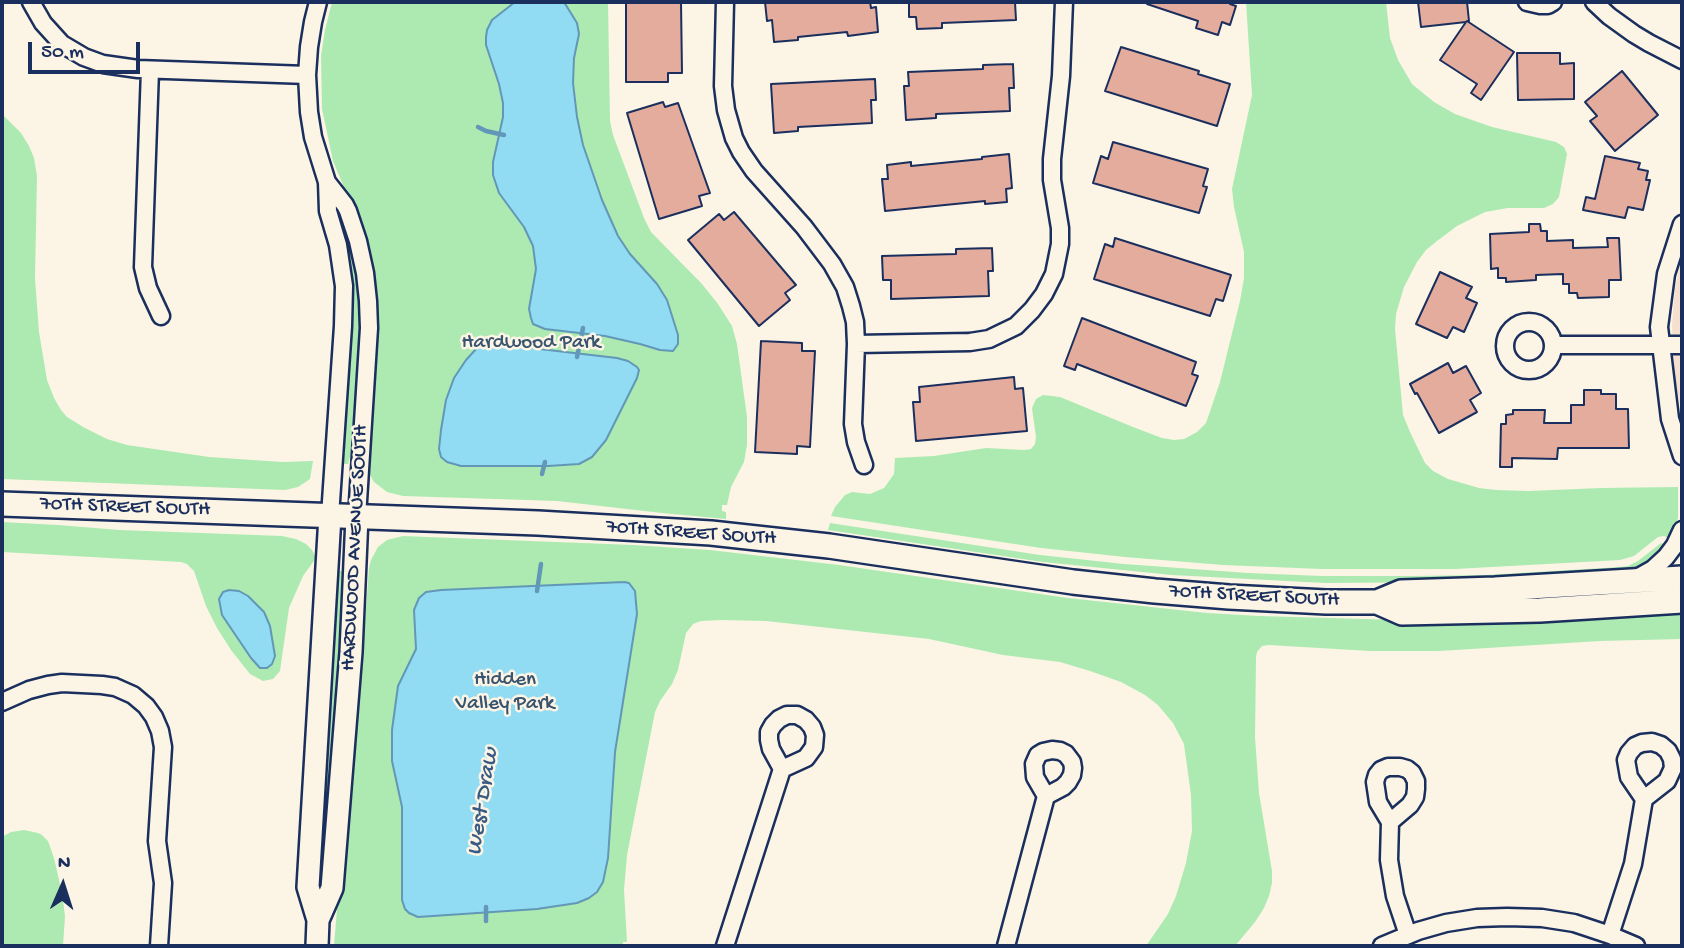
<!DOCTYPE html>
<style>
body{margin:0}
#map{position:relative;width:1684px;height:948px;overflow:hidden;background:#fcf5e5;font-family:"Gochi Hand",sans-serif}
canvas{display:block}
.frame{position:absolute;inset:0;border:4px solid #1b2f5e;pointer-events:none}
.north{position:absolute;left:28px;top:850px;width:70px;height:70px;-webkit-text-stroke:5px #fcf5e5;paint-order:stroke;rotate:3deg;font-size:19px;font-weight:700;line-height:28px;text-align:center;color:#1b2f5e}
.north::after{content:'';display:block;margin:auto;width:24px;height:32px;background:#1b2f5e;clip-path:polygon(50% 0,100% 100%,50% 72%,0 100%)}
.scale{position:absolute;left:28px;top:42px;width:112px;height:32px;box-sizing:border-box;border:4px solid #1b2f5e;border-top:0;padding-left:9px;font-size:21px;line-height:24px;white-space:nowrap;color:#1b2f5e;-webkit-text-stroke:5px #fcf5e5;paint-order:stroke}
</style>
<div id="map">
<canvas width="1684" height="948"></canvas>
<div class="frame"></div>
<div class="north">N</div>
<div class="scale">50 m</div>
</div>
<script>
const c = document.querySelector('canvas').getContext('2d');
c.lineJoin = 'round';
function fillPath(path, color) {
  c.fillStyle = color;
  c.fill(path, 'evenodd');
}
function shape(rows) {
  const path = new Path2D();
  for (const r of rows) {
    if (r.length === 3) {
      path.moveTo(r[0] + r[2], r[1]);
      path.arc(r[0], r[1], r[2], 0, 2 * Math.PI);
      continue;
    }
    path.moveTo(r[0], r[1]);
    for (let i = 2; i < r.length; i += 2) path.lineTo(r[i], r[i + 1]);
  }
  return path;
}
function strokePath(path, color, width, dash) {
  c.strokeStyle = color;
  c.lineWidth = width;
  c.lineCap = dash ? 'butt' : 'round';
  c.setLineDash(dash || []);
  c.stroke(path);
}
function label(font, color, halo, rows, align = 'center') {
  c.font = font + ' "Gochi Hand",sans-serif';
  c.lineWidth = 5;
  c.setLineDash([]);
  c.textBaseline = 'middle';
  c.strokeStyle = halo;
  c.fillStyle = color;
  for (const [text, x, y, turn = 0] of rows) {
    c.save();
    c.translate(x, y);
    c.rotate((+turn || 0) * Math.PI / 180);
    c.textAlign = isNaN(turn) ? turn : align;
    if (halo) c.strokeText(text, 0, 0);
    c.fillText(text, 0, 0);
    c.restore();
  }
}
fillPath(shape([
 [1682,255,1682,416,1674,372,1672,325,1675,289]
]), '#f5dfcf');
fillPath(shape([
 [332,2,608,2,610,121,613,135,644,218,651,232,702,284,718,304,732,326,737,344,747,417,747,445,744,462,731,487,727,505,722,505,722,511,726,512,726,519,662,513,557,501,403,496,387,492,374,482,370,475,367,466,375,346,356,216,333,161,322,109,321,56,325,30],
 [1246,2,1386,2,1390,38,1398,60,1412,84,1434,102,1455,114,1492,127,1556,142,1564,147,1567,154,1559,197,1553,204,1544,208,1508,208,1485,212,1457,226,1437,241,1426,250,1417,262,1404,287,1396,314,1395,329,1403,415,1410,432,1425,463,1433,471,1448,479,1479,488,1496,490,1529,491,1601,488,1678,487,1678,518,1671,539,1664,536,1658,537,1634,556,1620,560,1455,569,1322,569,1223,565,1125,557,1041,548,831,516,835,507,845,495,852,492,870,494,884,488,894,474,895,458,934,456,986,448,1024,450,1031,449,1035,444,1036,437,1032,408,1036,399,1043,395,1060,397,1133,427,1162,438,1174,440,1184,439,1197,432,1206,423,1220,382,1240,301,1244,278,1244,252,1234,207,1232,189,1252,95],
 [2,114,21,133,29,146,34,158,37,176,35,278,39,332,47,380,54,398,61,410,67,417,85,428,107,439,127,445,209,457,282,462,313,461,310,479,298,487,285,490,2,479],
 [340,209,352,241,361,296,361,325,353,446,348,464,344,464,342,448,352,315,352,295,348,257,336,211],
 [2,522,58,525,120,530,282,536,296,539,306,544,312,550,316,558,303,576,289,608,280,671,273,679,263,681,250,674,231,650,217,628,206,606,194,571,187,564,181,562,2,552],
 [830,523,1040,555,1124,564,1248,573,1322,576,1413,576,1486,575,1620,567,1628,566,1638,561,1661,543,1667,545,1658,555,1645,565,1631,571,1458,582,1325,583,1172,575,1043,562,828,530],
 [403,536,633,545,710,550,839,565,1068,598,1207,613,1259,616,1435,621,1682,609,1682,639,1600,641,1439,651,1370,651,1269,645,1262,646,1257,652,1256,657,1255,737,1259,793,1272,871,1272,883,1269,896,1264,908,1255,922,1235,946,1146,946,1168,914,1176,896,1186,863,1192,831,1191,795,1184,744,1173,723,1158,705,1145,695,1121,682,1090,671,1060,662,1003,655,929,639,766,621,721,620,701,621,693,624,686,633,678,670,672,684,660,701,655,712,627,855,624,890,627,942,623,942,623,946,334,946,351,738,365,622,369,568,371,560,378,547,387,540],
 [337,571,342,571,342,612,334,766,324,885,320,885,323,776],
 [24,830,38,833,42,835,48,841,54,858,62,893,65,916,63,946,2,946,2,837,11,832]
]), '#aceab1');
const water = shape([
 [515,2,564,2,577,23,579,34,574,58,573,83,577,117,583,145,602,200,618,236,630,254,657,284,667,300,678,335,678,344,673,351,660,350,640,344,605,336,545,329,533,324,531,318,529,309,536,269,533,246,524,227,499,193,493,175,493,162,503,117,503,103,499,84,486,45,486,37,487,30,492,20,515,2],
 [497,344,617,358,628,361,637,367,639,370,637,378,606,440,592,457,579,464,548,466,461,466,447,462,441,457,439,449,441,430,446,400,454,378,466,360,478,347,483,345,497,344],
 [624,582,629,583,635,591,637,614,615,752,608,858,603,882,597,892,589,898,577,903,537,909,418,917,409,913,405,909,402,900,402,807,392,761,392,730,398,686,416,649,414,610,419,598,426,592,441,590,624,582],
 [229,590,239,591,248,596,264,612,270,626,275,656,272,664,267,668,260,668,251,658,222,615,219,599,223,592,229,590]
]);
fillPath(water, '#91dcf2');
strokePath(water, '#6297b7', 2);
strokePath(shape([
 [478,127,486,131,504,135],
 [577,357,583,328],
 [542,474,545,462],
 [537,591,541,564],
 [486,921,486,907]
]), '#6297b7', 4.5);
const building = shape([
 [626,2,681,2,682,73,668,73,668,82,626,82,626,2],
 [765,2,870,2,871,8,876,7,878,32,848,36,847,32,798,37,798,40,774,42,772,20,767,21,765,2],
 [909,2,1015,2,1016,20,942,23,942,28,917,29,916,17,909,17,909,2],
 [1148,2,1231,2,1230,4,1236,6,1230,25,1222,22,1218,35,1196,28,1198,21,1147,4,1148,2],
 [1418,2,1467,2,1469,21,1467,21,1514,52,1481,100,1471,93,1477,84,1440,60,1466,22,1421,27,1418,2],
 [1121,47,1199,71,1198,74,1230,84,1217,126,1105,91,1121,47],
 [1517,53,1560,53,1560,64,1574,63,1574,99,1518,100,1517,53],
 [1013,64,1014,88,1009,88,1010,111,936,114,936,118,906,120,904,86,909,86,908,72,983,69,983,65,1013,64],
 [1622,71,1658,115,1615,151,1590,121,1597,116,1585,102,1622,71],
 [875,79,876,100,871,100,872,123,798,127,798,131,774,133,771,84,875,79],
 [663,102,665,107,678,103,710,193,699,196,702,206,659,219,627,113,663,102],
 [1113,142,1208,169,1203,186,1207,187,1199,213,1093,183,1101,156,1108,159,1113,142],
 [1009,154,1012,188,1006,189,1007,202,985,204,985,201,885,211,882,179,888,179,887,165,911,162,911,166,982,159,982,157,1009,154],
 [1605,156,1640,163,1638,169,1648,171,1646,180,1650,180,1643,210,1628,207,1625,218,1583,210,1586,197,1595,199,1605,156],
 [734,212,796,285,785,293,790,300,759,326,688,240,719,214,724,220,734,212],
 [1529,224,1540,224,1541,231,1547,231,1547,241,1573,240,1573,248,1608,247,1607,238,1619,238,1621,280,1609,280,1609,297,1578,298,1577,293,1569,293,1569,284,1563,284,1563,274,1536,275,1536,280,1506,282,1506,278,1498,278,1498,268,1491,269,1490,234,1529,232,1529,224],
 [1115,238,1231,275,1223,301,1216,299,1210,316,1094,279,1105,244,1113,247,1115,238],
 [992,248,993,271,988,271,989,296,891,299,891,280,883,280,882,256,956,254,956,249,992,248],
 [1440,272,1472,287,1466,298,1477,303,1464,332,1453,327,1447,338,1416,324,1440,272],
 [1082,318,1196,362,1192,374,1198,376,1186,406,1077,364,1075,370,1064,366,1082,318],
 [761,341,802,343,802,351,815,351,810,447,797,446,797,454,755,452,761,341],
 [1448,363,1453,373,1466,366,1481,393,1470,400,1477,412,1439,433,1417,393,1415,394,1410,384,1448,363],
 [1014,377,1015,389,1023,388,1027,431,916,441,913,402,920,402,919,387,1014,377],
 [1584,390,1601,390,1601,394,1616,394,1616,409,1628,409,1629,448,1558,448,1557,459,1512,458,1512,467,1500,467,1501,424,1506,424,1506,415,1513,414,1513,410,1545,410,1544,423,1571,423,1571,405,1584,405,1584,390]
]);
fillPath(building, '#e4ac9c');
strokePath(building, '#1b2f5e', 2);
const minor = shape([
 [31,2,43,23,62,44,84,57,103,64,138,69,307,75],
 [318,2,313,22,309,47,307,75,309,112,313,137,327,182,328,211,338,245,344,286,343,326,330,516],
 [725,2,723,86,726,110,734,138,741,152,754,171,804,227,832,264,845,287,851,306,855,322,856,344,853,424,856,442,864,465],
 [1527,2,1540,5,1548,5,1553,2],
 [1594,2,1609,16,1634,34,1649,43,1682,60],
 [150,70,143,267,148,288,161,316],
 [327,182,345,205,348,211,358,241,365,273,368,301,369,328,357,517],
 [1682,224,1666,274,1659,327,1670,419,1682,456],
 [1529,346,24],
 [856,344,970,342,989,339,1016,326,1032,310,1044,294,1054,274,1060,244,1060,228,1052,180,1052,159,1061,76,1064,2],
 [1553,345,1682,345],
 [1637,578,1653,569,1666,557,1675,545,1682,530],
 [2,702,29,690,48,685,62,683,102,685,115,687,133,695,146,706,154,717,160,731,163,747,157,841,163,883,159,946],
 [1390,822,1378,802,1375,782,1377,775,1381,770,1388,767,1400,767,1407,769,1412,773,1416,781,1416,789,1415,797,1410,805,1390,822,1389,860,1395,896,1408,935],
 [1610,935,1633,864,1644,799,1667,781,1673,768,1672,759,1668,751,1661,745,1652,742,1642,743,1635,746,1629,753,1626,760,1629,777,1644,799],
 [725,946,782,769,806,758,814,747,815,735,812,727,806,720,797,715,787,715,779,719,773,725,769,732,769,740,771,749,782,769],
 [1006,946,1046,796,1035,777,1034,764,1038,755,1043,752,1052,750,1060,751,1066,754,1072,762,1073,768,1072,775,1068,782,1063,787,1046,796],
 [1382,946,1418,931,1446,923,1477,918,1507,917,1542,918,1574,923,1610,935,1636,946]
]);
const tertiary = shape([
 [318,920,332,888,351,652,357,517],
 [317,946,318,920,308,887,330,516]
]);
const secondary = shape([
 [2,504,538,523,711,533,829,546,1073,582,1155,591,1229,597,1326,602,1377,602,1402,613,1540,610,1682,601],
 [1377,602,1401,592,1495,589,1682,578]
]);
strokePath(minor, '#1b2f5e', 21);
strokePath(tertiary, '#1b2f5e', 26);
strokePath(secondary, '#1b2f5e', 28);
strokePath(minor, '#fcf5e5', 16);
strokePath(tertiary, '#fcf5e5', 21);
strokePath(secondary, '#fcf5e5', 23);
label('21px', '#38546f', '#fcf5e5', [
 ["Hardwood Park",531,344],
 ["Hidden",505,681],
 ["Valley Park",505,705]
]);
label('21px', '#1b2f5e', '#fcf5e5', [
 ["70TH STREET SOUTH",125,508,2],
 ["70TH STREET SOUTH",691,534,4],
 ["HARDWOOD AVENUE SOUTH",356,548,-87],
 ["70TH STREET SOUTH",1254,597,3]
]);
label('italic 23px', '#385a83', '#fcf5e5', [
 ["West Draw",484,802,-81]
]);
</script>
